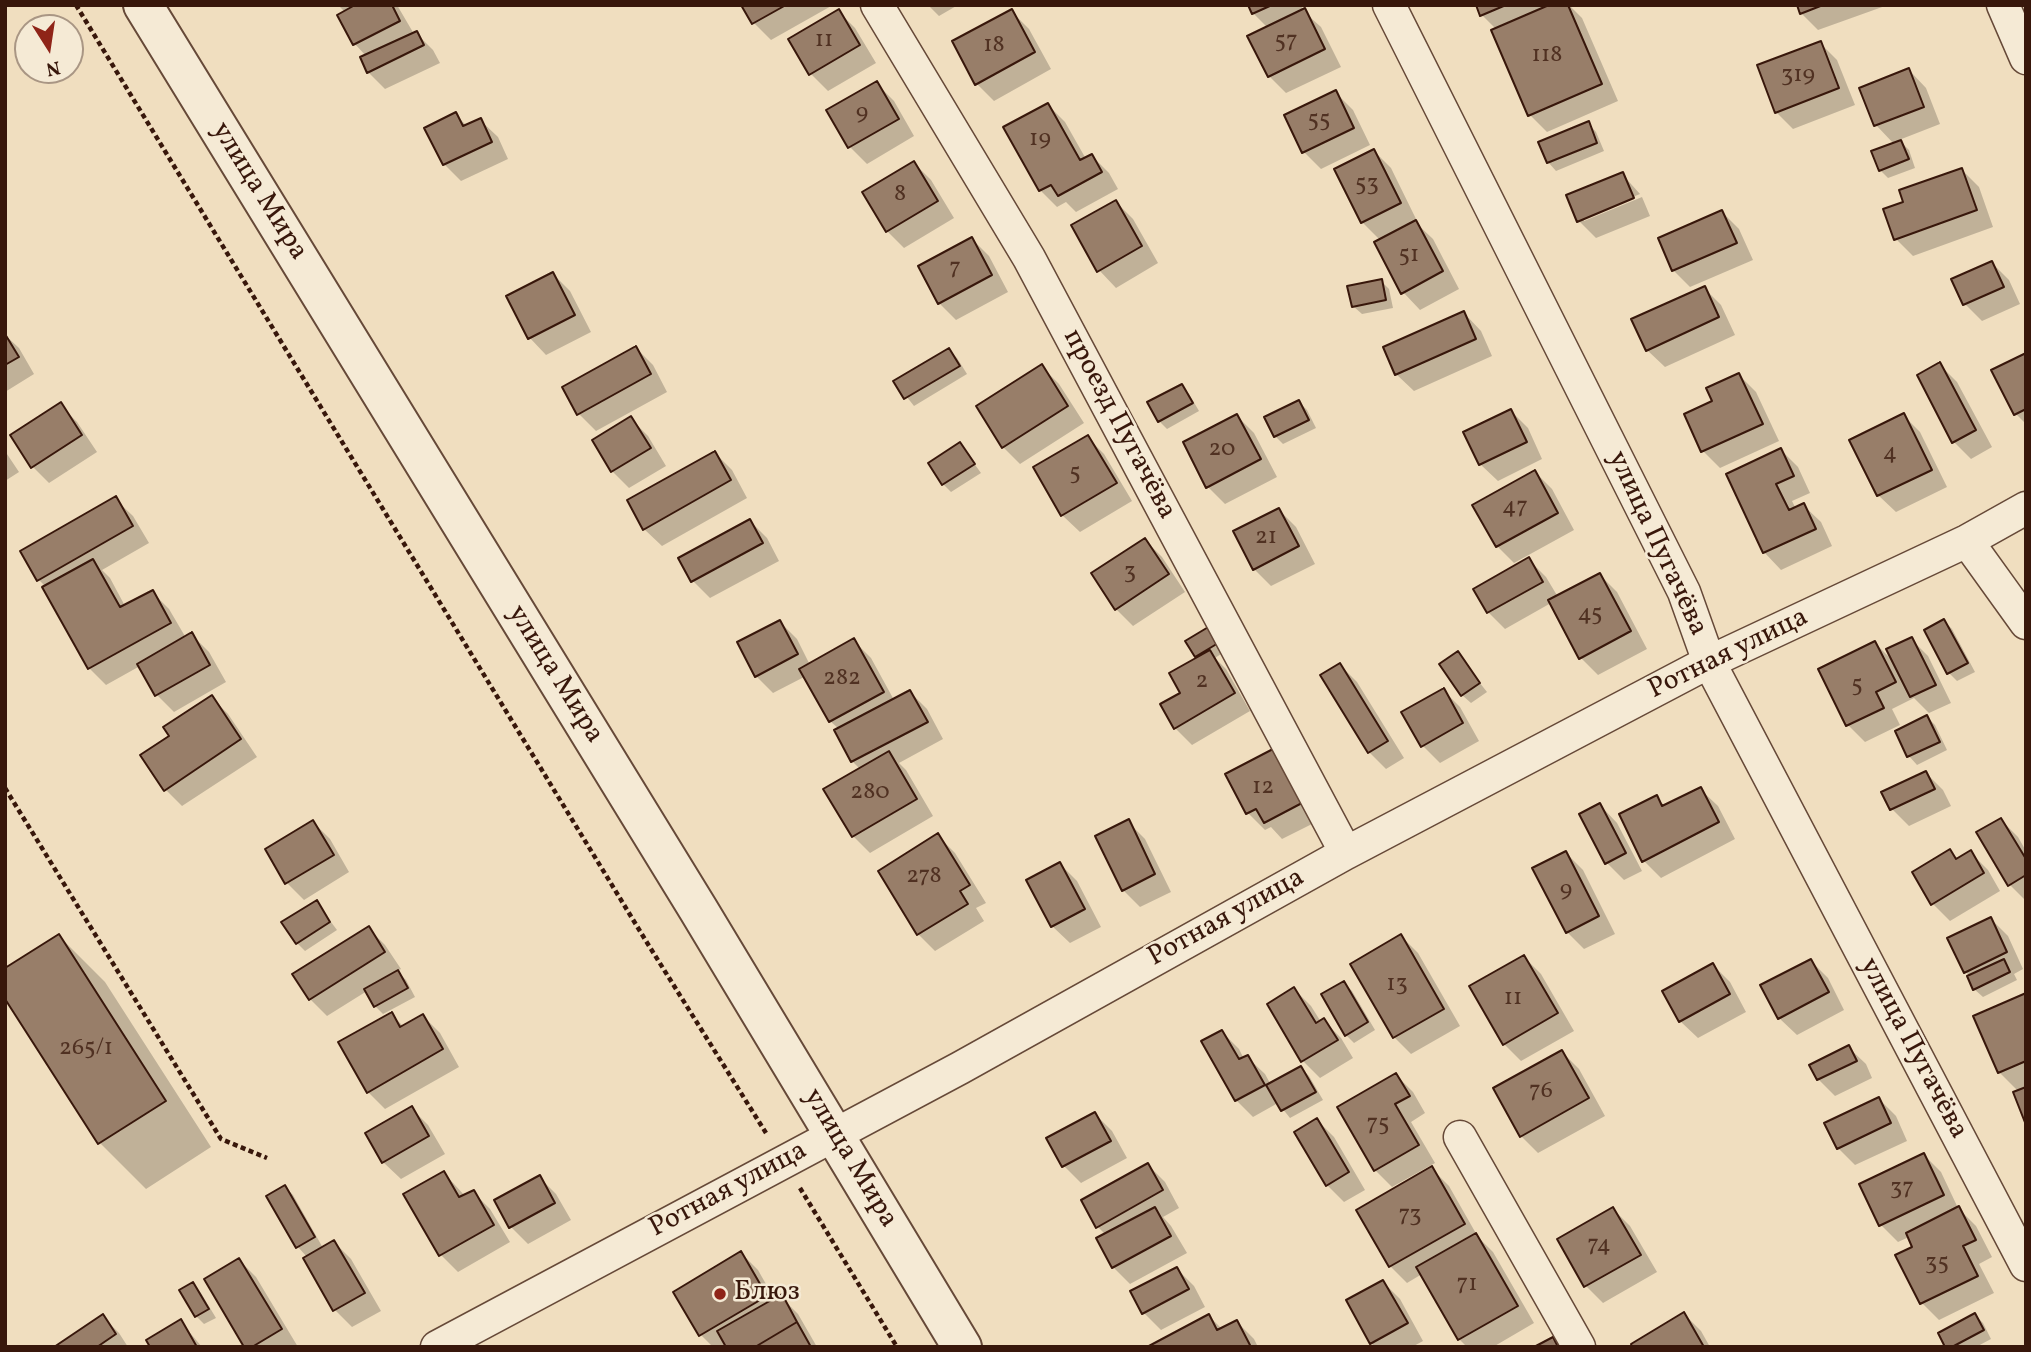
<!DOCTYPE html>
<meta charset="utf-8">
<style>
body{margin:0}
#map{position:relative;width:2031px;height:1352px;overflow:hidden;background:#f0debf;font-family:Vollkorn,serif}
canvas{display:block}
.frame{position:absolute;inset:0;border:7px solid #38170b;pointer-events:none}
.north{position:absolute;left:14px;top:14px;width:70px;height:70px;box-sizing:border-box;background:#f5ead5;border:2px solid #a99684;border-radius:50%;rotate:168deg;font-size:19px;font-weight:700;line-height:28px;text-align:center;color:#38170b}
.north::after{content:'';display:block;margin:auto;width:24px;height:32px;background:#8f2418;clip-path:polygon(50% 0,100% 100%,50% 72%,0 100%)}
</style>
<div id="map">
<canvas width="2031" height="1352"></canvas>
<div class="frame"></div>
<div class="north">N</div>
</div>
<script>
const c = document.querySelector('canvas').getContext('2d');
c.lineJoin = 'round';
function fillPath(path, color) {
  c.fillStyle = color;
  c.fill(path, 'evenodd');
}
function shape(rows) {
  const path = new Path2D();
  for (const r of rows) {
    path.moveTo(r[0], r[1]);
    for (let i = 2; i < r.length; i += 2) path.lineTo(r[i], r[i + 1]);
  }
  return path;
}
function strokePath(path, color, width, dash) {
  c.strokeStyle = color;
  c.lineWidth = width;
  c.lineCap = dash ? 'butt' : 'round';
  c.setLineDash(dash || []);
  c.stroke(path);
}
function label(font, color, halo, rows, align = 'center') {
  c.font = font + ' Vollkorn,serif';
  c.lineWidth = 5;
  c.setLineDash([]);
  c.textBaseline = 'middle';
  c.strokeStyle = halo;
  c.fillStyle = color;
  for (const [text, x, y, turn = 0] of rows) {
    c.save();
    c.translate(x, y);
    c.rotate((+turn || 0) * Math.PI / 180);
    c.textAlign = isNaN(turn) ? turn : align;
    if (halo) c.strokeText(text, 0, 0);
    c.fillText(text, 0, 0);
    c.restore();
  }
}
fillPath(shape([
 [338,5,397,5,414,34,416,33,433,50,440,63,385,89,368,72,366,56,355,44,340,15,345,12],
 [743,5,833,5,771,40,754,23],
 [928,5,958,5,939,16],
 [1250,5,1301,5,1303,11,1321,27,1341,67,1286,93,1269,76,1268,28,1253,13],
 [1478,5,1569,5,1582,18,1618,101,1547,132,1530,115,1497,30,1482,15],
 [1799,5,1885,5,1885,6,1818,30,1801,13],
 [838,11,855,28,876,63,828,91,811,74,790,40],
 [1012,12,1029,29,1051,69,994,101,977,84],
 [1820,43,1837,60,1855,105,1793,129,1776,112],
 [1909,70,1926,88,1940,124,1899,140,1909,150,1915,168,1888,178,1880,170,1894,144,1876,125],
 [877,84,894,101,914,136,867,164,850,147,829,111],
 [1335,92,1353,110,1370,145,1321,169,1304,152],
 [1048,105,1065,122,1086,159,1092,156,1109,173,1118,189,1076,212,1066,202,1057,207,1040,190],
 [456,115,467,126,480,120,498,137,508,159,461,181,444,164],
 [1588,123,1596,132,1604,151,1556,171,1548,162],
 [1374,151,1391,168,1417,221,1415,222,1433,239,1459,289,1420,310,1403,292,1381,241,1362,222],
 [914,163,931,180,954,218,904,248,887,231],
 [1962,170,1979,187,1993,227,1913,256,1896,239,1906,203],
 [1622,174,1640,194,1584,217,1584,221,1642,197,1650,216,1596,238,1579,221],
 [1116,202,1133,219,1158,263,1116,288,1099,270],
 [1722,212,1739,229,1753,260,1690,287,1673,270],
 [972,239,989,256,1008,292,956,320,939,303],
 [1992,263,2009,280,2020,304,1982,321,1965,304],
 [553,274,570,291,591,332,546,355,529,337],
 [1381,281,1389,289,1393,308,1362,314,1353,306],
 [1704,288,1721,305,1735,335,1665,367,1647,350],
 [1464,313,1481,331,1492,356,1414,391,1396,374],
 [5,335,19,348,34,374,5,392],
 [636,348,653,365,667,392,596,431,579,414,564,388],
 [949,350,957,358,967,374,914,406,895,382],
 [2026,355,2026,424,2016,414,1994,371],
 [1940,365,1957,382,1992,447,1971,459,1954,442],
 [1042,367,1059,384,1084,423,1020,464,1003,447],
 [1739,375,1756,392,1779,441,1720,468,1703,451,1686,415,1714,402],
 [1181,386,1189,394,1199,411,1167,429,1159,421],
 [1299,402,1307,410,1316,428,1283,444,1275,436],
 [60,405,77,422,97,452,49,483,32,466],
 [1511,411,1528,428,1542,459,1498,481,1480,464],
 [1903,415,1920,432,1947,487,1896,512,1878,495],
 [1237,416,1254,433,1277,477,1225,504,1208,487,1185,443],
 [631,419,648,436,666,466,629,488,612,471],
 [1087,437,1104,454,1132,501,1080,532,1062,515],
 [960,444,981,473,951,492,943,484],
 [1781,450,1798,467,1810,493,1792,501,1796,509,1803,505,1821,522,1832,546,1781,570,1764,552,1728,474],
 [5,451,19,472,5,481],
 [715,453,732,470,747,498,662,546,644,529],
 [1535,472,1552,489,1574,530,1514,563,1497,546],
 [115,499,133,516,149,543,102,570,110,578,125,606,152,592,169,609,186,638,192,635,209,652,226,682,174,712,157,695,140,666,106,685,89,668,46,587,38,579],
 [1279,510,1296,527,1315,564,1271,586,1254,569],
 [750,521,767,538,779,561,710,598,693,581,680,559],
 [1145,540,1162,557,1185,592,1133,626,1116,609],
 [1529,560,1546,577,1558,597,1600,575,1617,592,1647,649,1598,675,1581,658,1551,603,1505,629,1488,612],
 [1944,621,1952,629,1975,672,1957,681,1949,673,1926,631],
 [780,622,797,639,810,665,854,641,871,658,894,700,910,692,927,709,943,739,899,763,906,770,933,816,870,853,853,836,860,769,852,761,836,731,839,729,830,721,806,676,773,693,756,676],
 [1210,628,1227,650,1215,658,1226,669,1250,711,1192,745,1175,728,1182,694,1199,658,1196,656],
 [1911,639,1928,656,1951,703,1929,713,1914,698,1892,709,1900,725,1865,742,1848,725,1875,643,1894,662],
 [1457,654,1487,692,1471,703,1462,695],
 [1340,665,1357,682,1404,758,1386,769,1369,752],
 [1443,690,1460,707,1479,741,1440,763,1423,746],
 [211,697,228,714,257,757,182,806,165,789,172,737],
 [1927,717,1935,725,1947,750,1917,765,1909,756,1897,731],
 [1273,751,1318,821,1282,839,1271,827,1265,830,1248,813,1228,775],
 [1926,773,1943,790,1951,806,1909,826,1892,809,1884,793],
 [1700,789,1718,806,1735,839,1661,878,1644,861,1656,797,1666,807],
 [1600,805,1617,823,1642,871,1624,880,1607,863,1581,815],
 [2001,820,2018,837,2026,851,2026,901,2010,885],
 [313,822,330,839,349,872,304,900,287,883],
 [1128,822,1145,839,1171,892,1140,907,1123,890],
 [938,836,955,853,986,903,976,908,984,921,935,951,918,934],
 [1950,851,1959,860,1971,853,1988,870,2000,891,1950,921,1933,904],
 [1566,853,1583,870,1615,934,1584,949,1567,932],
 [1060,864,1077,881,1101,927,1070,943,1052,926,1028,881],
 [316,902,337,930,305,951,297,943],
 [1991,919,2008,936,2023,969,2014,974,2017,980,1983,997,1974,989,1970,976,1966,972],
 [368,928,385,945,401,969,397,971,406,980,415,997,383,1014,375,1006,367,991,327,1016,310,999],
 [59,936,105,982,211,1147,146,1189,100,1143,5,996],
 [1401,936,1418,953,1460,1026,1411,1054,1394,1037],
 [1524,957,1541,974,1574,1031,1521,1061,1504,1044],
 [1811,961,1828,978,1844,1010,1797,1035,1779,1018],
 [1713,965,1730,982,1746,1012,1698,1038,1680,1021],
 [1344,983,1352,991,1375,1030,1354,1043,1346,1035],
 [1294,989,1311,1006,1321,1022,1324,1021,1341,1038,1353,1058,1320,1078,1303,1061],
 [2026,995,2026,1085,2019,1092,1999,1072],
 [391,1014,404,1027,423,1016,440,1033,459,1067,385,1109,368,1092],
 [1222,1032,1239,1049,1244,1059,1247,1057,1265,1074,1271,1085,1301,1068,1309,1076,1323,1100,1290,1118,1278,1103,1253,1117,1236,1100],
 [1848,1047,1866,1064,1872,1078,1835,1096,1818,1079],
 [1562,1052,1579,1069,1605,1116,1538,1153,1521,1136],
 [1396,1075,1413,1092,1425,1113,1411,1122,1435,1163,1392,1187,1375,1170],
 [1879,1099,1896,1116,1907,1141,1855,1165,1838,1148],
 [411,1108,428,1125,445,1154,401,1179,383,1162,367,1133],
 [1095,1114,1112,1131,1127,1158,1081,1183,1064,1166,1048,1139],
 [1317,1120,1334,1137,1365,1190,1344,1202,1327,1185],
 [1924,1155,1941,1172,1958,1208,1976,1226,1992,1257,1979,1264,1994,1293,1939,1320,1922,1303,1898,1256,1914,1247,1909,1237,1898,1242,1881,1225,1861,1185],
 [1148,1165,1165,1182,1179,1208,1163,1217,1171,1226,1187,1253,1130,1284,1113,1267,1106,1235,1097,1226],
 [1432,1169,1449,1186,1478,1237,1493,1252,1534,1323,1493,1347,1467,1347,1459,1339,1422,1274,1407,1283,1390,1266],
 [444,1173,465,1196,473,1192,490,1209,510,1242,458,1272,441,1255,406,1195],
 [539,1177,556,1194,571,1220,528,1244,511,1227,496,1201],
 [285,1187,293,1195,323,1248,334,1242,351,1259,381,1311,352,1327,335,1310,305,1258,307,1257,298,1247,268,1197],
 [1613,1209,1630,1226,1657,1272,1603,1303,1586,1286,1559,1240],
 [741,1253,758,1270,775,1300,781,1297,798,1314,817,1347,713,1347,701,1335],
 [239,1260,256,1277,298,1347,246,1347],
 [1177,1269,1194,1286,1205,1307,1161,1330,1144,1313,1132,1292],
 [1383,1282,1400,1299,1423,1341,1412,1347,1375,1347,1371,1343],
 [193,1284,201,1293,216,1318,204,1324,196,1316,181,1291],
 [1684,1314,1701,1331,1710,1347,1634,1347],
 [1975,1315,1983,1323,1991,1339,1976,1347,1947,1347],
 [102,1316,119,1333,128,1347,57,1347],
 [1209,1316,1222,1329,1237,1322,1254,1339,1258,1347,1149,1347],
 [180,1321,202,1347,152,1347]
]), '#0003');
const building = shape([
 [355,5,392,5,400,21,353,45,337,15,355,5],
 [741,5,786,5,752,24,741,5],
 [1248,5,1272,5,1252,14,1248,5],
 [1476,5,1506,5,1480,16,1476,5],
 [1549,5,1568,5,1602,84,1528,116,1491,30,1549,5],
 [1797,5,1823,5,1800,14,1797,5],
 [1305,8,1325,49,1268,77,1247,36,1305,8],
 [839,9,860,45,809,75,788,39,839,9],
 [1012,9,1035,52,975,85,952,41,1012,9],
 [417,31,424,45,367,73,360,57,417,31],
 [1821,41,1839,88,1775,113,1757,65,1821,41],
 [1909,68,1924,107,1874,126,1859,88,1909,68],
 [877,81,899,119,848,148,826,110,877,81],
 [1336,90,1354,128,1302,153,1284,115,1336,90],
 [1048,103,1080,160,1092,154,1102,172,1058,196,1051,185,1039,191,1003,127,1048,103],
 [456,112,463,126,481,118,492,142,443,165,424,128,456,112],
 [1589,121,1597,143,1547,163,1538,142,1589,121],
 [1901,140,1909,159,1879,171,1871,151,1901,140],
 [1374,149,1401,203,1361,223,1334,169,1374,149],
 [914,161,938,201,886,232,862,192,914,161],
 [1962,168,1977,210,1894,240,1883,209,1903,202,1899,190,1962,168],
 [1623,172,1634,198,1577,222,1566,195,1623,172],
 [1116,200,1142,246,1097,272,1071,225,1116,200],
 [1722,210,1737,243,1672,271,1658,238,1722,210],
 [1416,220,1443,271,1401,294,1374,242,1416,220],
 [972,237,992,275,938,304,918,266,972,237],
 [1992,261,2004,287,1963,305,1951,279,1992,261],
 [553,272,575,315,528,339,506,296,553,272],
 [1382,279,1386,300,1352,307,1347,286,1382,279],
 [1705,286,1719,317,1646,351,1631,319,1705,286],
 [1464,311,1476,339,1395,375,1383,347,1464,311],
 [5,334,19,357,5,365,5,334],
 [636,346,651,374,577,415,562,387,636,346],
 [949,348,960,366,904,399,893,381,949,348],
 [2026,353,2026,409,2014,415,1991,370,2026,353],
 [1940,362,1976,430,1952,443,1917,375,1940,362],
 [1042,364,1068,406,1002,448,976,406,1042,364],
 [1739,373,1763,424,1701,452,1684,414,1712,401,1706,388,1739,373],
 [1182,384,1193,403,1158,422,1147,402,1182,384],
 [1299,400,1309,420,1274,437,1264,417,1299,400],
 [61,402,82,435,31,468,10,435,61,402],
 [1511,409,1527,442,1479,465,1463,432,1511,409],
 [1904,413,1932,470,1877,496,1849,440,1904,413],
 [1237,414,1261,459,1206,488,1183,442,1237,414],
 [631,416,651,448,611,472,592,440,631,416],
 [1088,435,1117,483,1061,516,1033,467,1088,435],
 [960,442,975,464,942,485,928,463,960,442],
 [1781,448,1794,476,1776,484,1789,510,1804,503,1816,529,1763,553,1726,474,1781,448],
 [715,451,731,480,643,530,627,500,715,451],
 [1535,470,1558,513,1496,547,1472,505,1535,470],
 [116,496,133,526,37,581,20,551,116,496],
 [1279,508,1299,546,1253,570,1233,531,1279,508],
 [750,519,763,543,691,582,678,558,750,519],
 [1145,538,1169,574,1115,610,1091,573,1145,538],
 [1529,557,1543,582,1487,613,1473,589,1529,557],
 [93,559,120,607,153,590,171,623,88,669,42,587,93,559],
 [1600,573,1631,631,1579,659,1548,600,1600,573],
 [1944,619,1968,663,1947,674,1924,630,1944,619],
 [780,620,798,654,755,677,737,642,780,620],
 [1210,626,1220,642,1195,657,1185,641,1210,626],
 [192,632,210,665,155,696,137,664,192,632],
 [1912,637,1936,685,1910,697,1886,649,1912,637],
 [854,638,884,692,829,722,799,669,854,638],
 [1875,641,1896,682,1876,692,1884,708,1846,726,1818,669,1875,641],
 [1210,650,1235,693,1174,729,1160,704,1180,693,1169,673,1210,650],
 [1458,651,1480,683,1461,696,1439,664,1458,651],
 [1340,663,1388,741,1368,753,1320,675,1340,663],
 [1444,688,1463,723,1421,747,1401,712,1444,688],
 [910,690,928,722,851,762,834,730,910,690],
 [212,695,241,739,164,791,140,755,169,736,163,727,212,695],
 [1927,715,1940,742,1907,757,1895,731,1927,715],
 [1273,749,1302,803,1264,823,1256,809,1246,814,1225,774,1273,749],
 [889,751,917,799,852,837,823,789,889,751],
 [1926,771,1935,789,1890,810,1881,792,1926,771],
 [1701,787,1719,822,1642,862,1619,814,1657,795,1662,806,1701,787],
 [1600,803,1626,853,1605,864,1579,814,1600,803],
 [2001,818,2026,859,2026,875,2008,886,1976,832,2001,818],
 [1129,819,1155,874,1122,891,1095,836,1129,819],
 [313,820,334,855,285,884,265,849,313,820],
 [938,833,970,885,960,891,968,904,917,935,878,871,938,833],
 [1950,849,1956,859,1971,850,1984,873,1931,905,1912,872,1950,849],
 [1566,851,1599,916,1566,933,1532,868,1566,851],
 [1060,862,1085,909,1051,927,1026,880,1060,862],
 [317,900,330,922,296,944,281,922,317,900],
 [1991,917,2007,952,1964,973,1947,938,1991,917],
 [369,926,385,952,309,1000,292,974,369,926],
 [59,934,166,1101,98,1144,5,999,5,968,59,934],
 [1401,934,1444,1009,1393,1038,1350,964,1401,934],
 [1524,955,1558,1013,1503,1045,1469,986,1524,955],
 [1811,959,1829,992,1778,1019,1760,985,1811,959],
 [2004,959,2010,972,1973,990,1967,976,2004,959],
 [1713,963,1730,994,1679,1022,1662,991,1713,963],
 [398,970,408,988,374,1007,364,989,398,970],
 [1344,981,1368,1022,1345,1036,1321,994,1344,981],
 [1294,987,1316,1023,1324,1018,1338,1040,1301,1062,1267,1004,1294,987],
 [2026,993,2026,1061,1998,1073,1973,1016,2026,993],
 [392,1012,400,1027,423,1014,443,1049,367,1093,338,1042,392,1012],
 [1222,1030,1239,1059,1248,1055,1265,1085,1235,1101,1201,1041,1222,1030],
 [1849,1045,1857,1061,1817,1080,1809,1065,1849,1045],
 [1562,1050,1589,1098,1520,1137,1493,1088,1562,1050],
 [1301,1066,1316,1092,1281,1111,1266,1085,1301,1066],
 [1396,1073,1410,1096,1395,1104,1419,1145,1374,1171,1337,1107,1396,1073],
 [2026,1087,2026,1125,2013,1092,2026,1087],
 [1879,1097,1891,1123,1837,1149,1824,1123,1879,1097],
 [412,1106,429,1136,382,1163,365,1133,412,1106],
 [1095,1112,1111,1141,1062,1167,1046,1138,1095,1112],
 [1317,1118,1349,1172,1326,1186,1294,1132,1317,1118],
 [1924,1153,1944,1195,1879,1226,1859,1184,1924,1153],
 [1148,1163,1163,1190,1096,1228,1081,1200,1148,1163],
 [1432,1166,1465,1224,1389,1267,1356,1210,1432,1166],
 [444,1171,459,1197,474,1190,494,1225,439,1256,403,1194,444,1171],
 [540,1175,555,1203,509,1228,494,1200,540,1175],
 [285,1185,315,1237,296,1248,266,1196,285,1185],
 [1959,1206,1976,1240,1963,1246,1978,1276,1920,1304,1895,1255,1912,1247,1906,1233,1959,1206],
 [1155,1207,1171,1236,1112,1268,1096,1238,1155,1207],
 [1613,1207,1641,1255,1584,1287,1557,1239,1613,1207],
 [1476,1233,1518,1306,1458,1340,1416,1267,1476,1233],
 [334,1240,365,1293,333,1311,303,1258,334,1240],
 [741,1251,767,1296,699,1336,673,1292,741,1251],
 [239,1258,282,1329,252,1347,244,1347,204,1279,239,1258],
 [1177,1267,1189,1289,1142,1314,1130,1291,1177,1267],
 [1383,1280,1408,1323,1370,1344,1346,1300,1383,1280],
 [193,1282,209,1309,195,1317,179,1290,193,1282],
 [782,1294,797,1322,755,1347,726,1347,717,1331,782,1294],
 [1684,1312,1704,1347,1632,1347,1631,1344,1684,1312],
 [1975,1313,1984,1330,1952,1347,1945,1347,1938,1333,1975,1313],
 [103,1314,116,1334,97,1347,54,1347,103,1314],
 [1209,1314,1217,1330,1237,1320,1251,1347,1147,1347,1209,1314],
 [181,1319,197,1347,150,1347,146,1340,181,1319],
 [797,1322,811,1347,755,1347,797,1322],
 [1553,1337,1558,1347,1534,1347,1553,1337]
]);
fillPath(building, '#987e69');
strokePath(building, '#38170b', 2);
const minor = shape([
 [877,5,1029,258,1346,853],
 [1389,5,1684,592,1709,662,2026,1265],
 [2003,5,2026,58],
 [1967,541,2026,623],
 [1460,1137,1579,1347],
 [437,1347,960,1068,1346,853,1709,662,1967,541,2026,508]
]);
const tertiary = shape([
 [143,5,698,909,962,1347]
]);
strokePath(minor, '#664938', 35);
strokePath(tertiary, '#664938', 42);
strokePath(shape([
 [76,5,646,941,766,1133],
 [5,788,221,1139,267,1158],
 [800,1188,897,1347]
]), '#38170b', 4.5, [5, 3.5]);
strokePath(minor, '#f5ead5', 32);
strokePath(tertiary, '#f5ead5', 38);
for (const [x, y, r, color] of [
 [720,1294,7,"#8f2418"]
]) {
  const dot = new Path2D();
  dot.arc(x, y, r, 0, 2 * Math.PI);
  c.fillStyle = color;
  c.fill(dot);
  strokePath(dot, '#f5ead5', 2.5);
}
label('24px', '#503122', null, [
 ["11",824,42],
 ["57",1286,43],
 ["18",994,47],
 ["118",1547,57],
 ["319",1798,77],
 ["9",862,115],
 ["55",1319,122],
 ["19",1040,141],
 ["53",1367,186],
 ["8",900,196],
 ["51",1409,257],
 ["7",955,270],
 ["20",1222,451],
 ["4",1890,455],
 ["5",1075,475],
 ["47",1515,509],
 ["21",1266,539],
 ["3",1130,574],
 ["45",1590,616],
 ["282",842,680],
 ["2",1202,683],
 ["5",1857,687],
 ["12",1263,789],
 ["280",870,794],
 ["278",924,878],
 ["9",1566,892],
 ["13",1397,986],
 ["11",1513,1000],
 ["265/1",86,1050],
 ["76",1541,1093],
 ["75",1378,1126],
 ["37",1902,1190],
 ["73",1410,1217],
 ["74",1599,1247],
 ["35",1937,1265],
 ["71",1467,1286]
]);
label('28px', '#38170b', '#f5ead5', [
 ["улица Мира",258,192,58],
 ["проезд Пугачёва",1118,425,62],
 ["улица Пугачёва",1656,544,65],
 ["Ротная улица",1729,655,-26],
 ["улица Мира",554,675,58],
 ["Ротная улица",1227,919,-29],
 ["улица Пугачёва",1912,1049,62],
 ["улица Мира",849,1159,59],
 ["Ротная улица",729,1191,-28]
]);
label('28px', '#38170b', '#f5ead5', [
 ["Блюз",734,1294]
], 'left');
</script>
